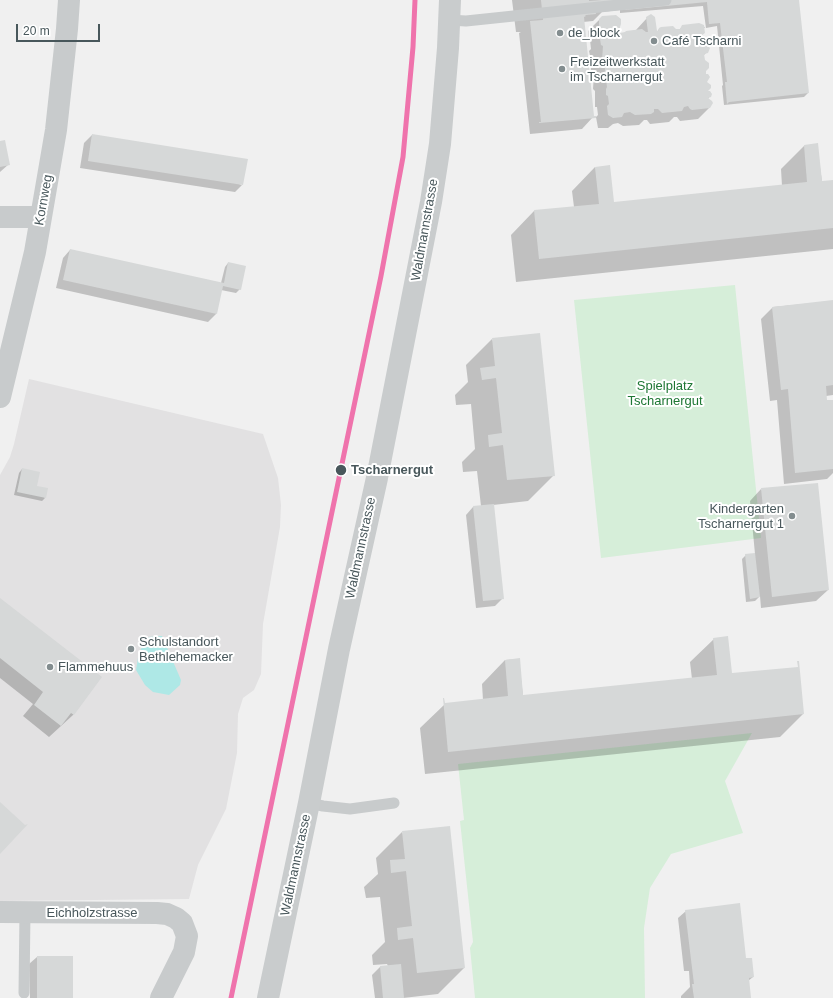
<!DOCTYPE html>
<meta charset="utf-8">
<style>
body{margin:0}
#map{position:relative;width:833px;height:998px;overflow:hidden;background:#f0f0f0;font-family:Helvetica,sans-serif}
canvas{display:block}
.scale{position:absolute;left:16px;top:24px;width:84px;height:18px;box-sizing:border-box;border:2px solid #48575b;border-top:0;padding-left:5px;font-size:12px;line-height:14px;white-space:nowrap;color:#48575b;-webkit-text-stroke:3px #fff;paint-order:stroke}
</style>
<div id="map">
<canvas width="833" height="998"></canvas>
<div class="scale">20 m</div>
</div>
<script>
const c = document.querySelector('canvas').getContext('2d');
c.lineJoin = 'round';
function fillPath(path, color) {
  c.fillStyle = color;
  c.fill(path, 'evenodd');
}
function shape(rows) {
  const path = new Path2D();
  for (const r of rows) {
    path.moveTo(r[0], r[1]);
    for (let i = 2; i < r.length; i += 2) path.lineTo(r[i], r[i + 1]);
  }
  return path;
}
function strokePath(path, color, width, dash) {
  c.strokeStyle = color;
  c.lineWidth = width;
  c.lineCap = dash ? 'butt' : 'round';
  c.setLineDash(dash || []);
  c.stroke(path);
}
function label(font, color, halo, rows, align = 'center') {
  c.font = font + ' Helvetica,sans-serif';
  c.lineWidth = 4;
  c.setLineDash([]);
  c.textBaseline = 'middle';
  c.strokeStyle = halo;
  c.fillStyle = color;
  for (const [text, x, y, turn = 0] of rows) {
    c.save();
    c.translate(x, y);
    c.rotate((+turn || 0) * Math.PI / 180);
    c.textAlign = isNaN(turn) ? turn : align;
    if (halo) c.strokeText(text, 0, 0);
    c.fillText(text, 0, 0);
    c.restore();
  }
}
fillPath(shape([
 [29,379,263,434,278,478,281,505,280,527,263,624,261,674,254,690,243,698,238,714,237,753,226,809,198,865,189,899,0,901,0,475,10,457,14,444]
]), '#e2e1e2');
fillPath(shape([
 [735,285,761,538,601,558,574,300],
 [752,733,725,781,743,833,671,854,650,888,644,928,645,998,475,998,470,948,473,942,460,821,464,820,458,764]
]), '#d6eed9');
fillPath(shape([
 [162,636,181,680,180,685,169,695,153,692,145,685,136,670,139,652,149,637]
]), '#aee8e6');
fillPath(shape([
 [512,0,798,0,808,93,804,97,724,105,722,86,723,85,717,26,706,28,703,6,620,13,620,10,602,12,593,21,583,22,593,117,582,129,530,134,519,33,521,32,516,32],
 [647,18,656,33,659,29,679,30,683,26,703,25,705,28,704,28,704,33,701,36,702,46,707,52,703,56,705,92,710,96,708,99,710,107,698,119,680,121,677,117,674,117,669,122,650,124,647,120,644,120,639,125,623,126,618,123,613,124,608,128,598,128,596,117,598,115,597,107,595,107,595,91,593,89,594,74,591,72,591,67,592,65,589,51,591,49,590,40,588,40,588,31,600,19,619,26,619,34,636,30],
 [92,135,242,185,235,192,80,168,84,143],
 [0,142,9,164,0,172],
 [817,144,822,182,833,181,833,249,516,282,511,235,534,211,574,207,572,191,595,167,613,203,782,186,781,169,804,146],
 [70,250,221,283,225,267,228,263,240,289,236,293,221,290,216,314,208,322,56,288,63,258],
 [833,301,833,395,826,396,826,401,833,412,833,473,827,479,784,484,777,400,770,401,761,319,773,307],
 [492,339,554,475,528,501,493,505,503,598,495,606,476,608,466,515,473,507,481,506,477,471,463,472,462,462,475,449,471,404,456,405,455,395,468,382,466,365],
 [22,469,45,498,42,501,14,495,19,473],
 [761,489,828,590,816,601,761,608,760,596,755,601,746,602,742,559,746,555,755,554,750,501],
 [0,600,101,677,73,715,49,737,23,716,33,704,0,678],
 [714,639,731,674,803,714,780,737,425,774,420,728,444,705,483,700,482,684,505,660,519,659,523,696,692,679,690,662],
 [402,832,464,968,438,994,403,998,375,998,372,975,380,967,388,966,387,964,373,965,372,955,385,942,380,897,366,898,364,887,378,874,376,858],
 [686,911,745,959,753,977,748,981,750,998,681,998,681,996,690,987,689,971,684,971,678,918],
 [37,957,72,998,30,998,29,964]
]), '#0003');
fillPath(shape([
 [541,0,589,0,589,1,602,0,799,0,809,93,729,102,727,104,725,82,727,82,720,23,709,24,707,2,624,10,623,7,595,10,596,14,585,15,586,16,584,17,594,116,596,116,596,118,539,123,539,122,541,122,530,21,543,20],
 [651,14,655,17,657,31,658,31,659,28,661,27,673,26,676,29,680,29,682,25,699,23,704,25,705,33,702,35,703,45,707,45,710,48,708,53,704,54,705,60,709,63,709,68,706,71,706,74,708,74,710,77,707,82,711,85,711,88,708,91,710,91,712,94,711,97,708,98,712,101,713,103,710,108,692,110,690,109,688,106,684,107,682,111,662,113,658,109,654,109,654,112,651,114,635,115,630,112,624,113,622,117,613,118,608,115,607,106,609,104,608,96,606,95,606,89,607,87,606,79,604,78,604,72,605,71,605,62,602,61,603,46,601,45,600,39,602,37,601,29,599,28,599,19,602,16,616,15,621,19,621,24,620,27,620,33,625,32,626,31,642,29,646,32,648,32,646,17],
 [92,134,248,159,243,185,88,161],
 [5,140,10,165,0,167,0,141],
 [818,143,822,181,833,180,833,228,539,259,534,210,599,204,595,167,610,165,614,202,807,182,804,145],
 [70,249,224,283,228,262,246,266,241,290,223,286,217,314,63,280],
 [833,300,833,385,826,386,827,400,833,400,833,469,795,473,788,389,781,390,772,307],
 [540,333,555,476,507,480,503,445,489,447,488,435,502,433,496,378,482,380,480,368,495,366,492,338],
 [22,468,40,472,37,486,48,488,46,498,17,492],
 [818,483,829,590,772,597,761,488],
 [494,504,504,599,483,601,473,506],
 [755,553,760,597,750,599,745,554],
 [0,598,102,677,74,715,71,713,61,726,34,705,43,692,0,658],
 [728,636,732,673,798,667,797,661,799,661,804,714,448,752,443,698,444,698,445,703,508,696,505,660,520,658,523,695,717,675,713,638],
 [0,802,25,825,28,824,0,854],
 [450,826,465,968,417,973,413,938,398,940,397,928,412,926,406,871,391,873,390,860,405,859,402,831],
 [740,903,746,958,752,958,754,977,749,978,751,998,694,998,692,984,694,984,685,910],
 [37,956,73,956,73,998,37,998],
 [401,964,404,998,383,998,380,966]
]), '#d6d8d8');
strokePath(shape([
 [449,20,466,21,666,0],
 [309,803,323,806,350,809,394,803],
 [24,993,25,912]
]), '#c8cbcc', 11);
strokePath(shape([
 [0,217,41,217],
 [0,397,35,252,56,130,67,29,69,0],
 [0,912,157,913,167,914,176,918,182,923,187,936,184,952,161,998]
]), '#c8cbcc', 22);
strokePath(shape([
 [268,998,309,803,339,649,377,478,431,202,440,144,448,48,450,0]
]), '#c9cccd', 22);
strokePath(shape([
 [231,998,381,276,403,157,413,47,415,0]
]), '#ef73ac', 5);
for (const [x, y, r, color] of [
 [560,33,4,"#838d8f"],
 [654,41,4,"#838d8f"],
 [562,69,4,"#838d8f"],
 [341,470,6,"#48575b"],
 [792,516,4,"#838d8f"],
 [131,649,4,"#838d8f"],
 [50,667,4,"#838d8f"]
]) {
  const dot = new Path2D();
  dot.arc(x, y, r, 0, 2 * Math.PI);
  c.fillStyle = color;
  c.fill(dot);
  strokePath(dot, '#fff', 1.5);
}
label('13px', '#48575b', '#fff', [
 ["de_block",568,33],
 ["Café Tscharni",662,41],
 ["Freizeitwerkstatt",570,62],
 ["im Tscharnergut",570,77],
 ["Kindergarten",784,509,"right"],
 ["Tscharnergut 1",784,524,"right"],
 ["Schulstandort",139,642],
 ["Bethlehemacker",139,657],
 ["Flammehuus",58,667]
], 'left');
label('13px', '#48575b', '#fff', [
 ["Kornweg",44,200,-80],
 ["Waldmannstrasse",425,230,-80],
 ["Waldmannstrasse",361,548,-78],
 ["Waldmannstrasse",296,865,-78],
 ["Eichholzstrasse",92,913]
]);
label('13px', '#1e7734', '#fff', [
 ["Spielplatz",665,386],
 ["Tscharnergut",665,401]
]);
label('bold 13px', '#48575b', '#fff', [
 ["Tscharnergut",351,470]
], 'left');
</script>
